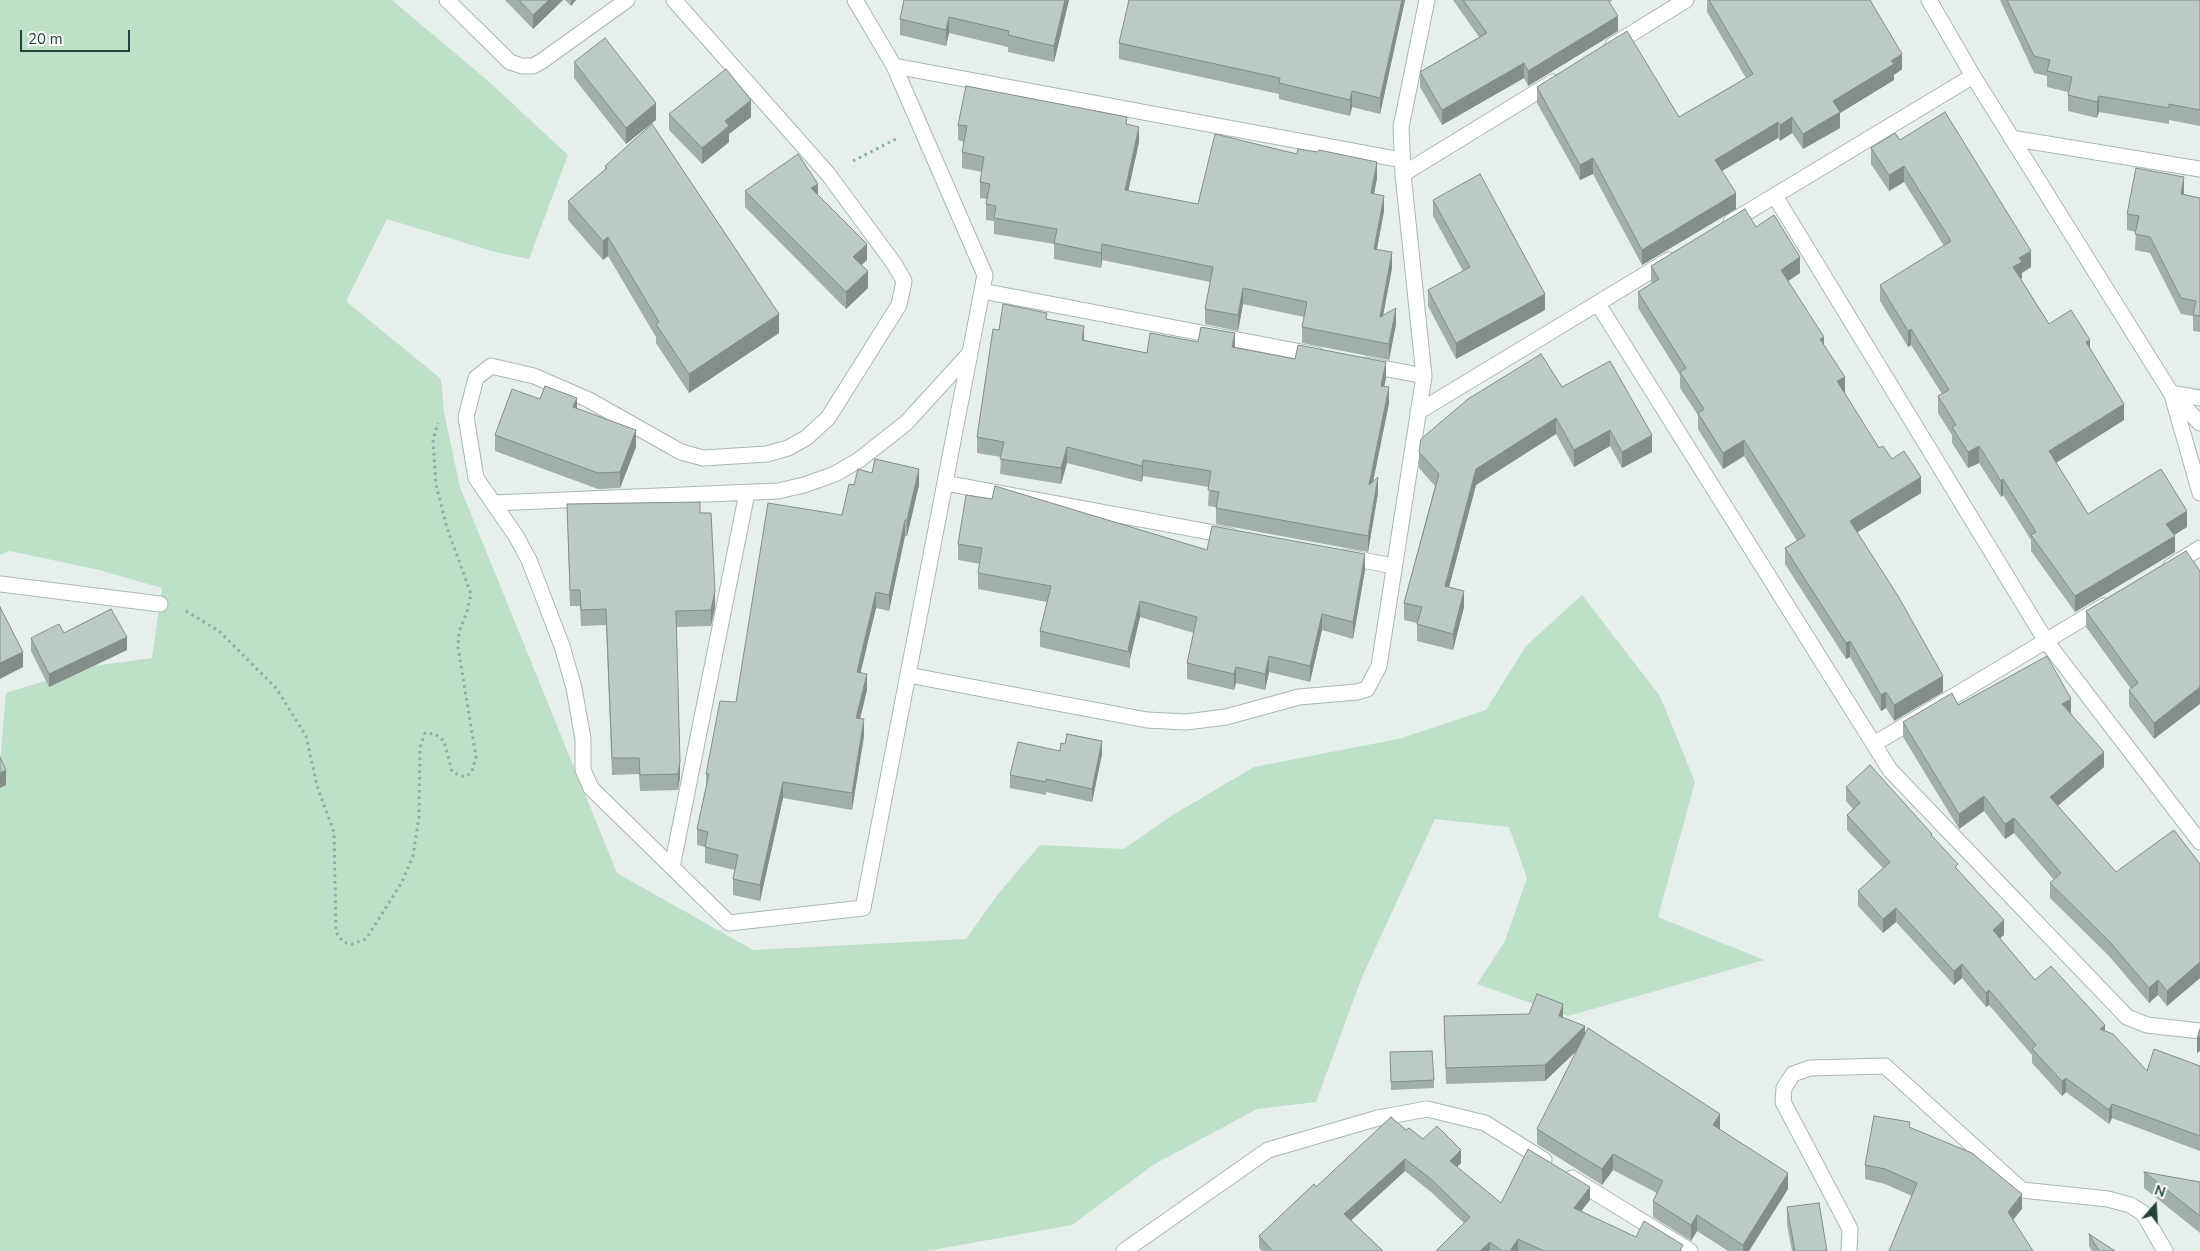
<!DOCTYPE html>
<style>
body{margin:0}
#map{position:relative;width:2200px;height:1251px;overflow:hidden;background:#e6efeb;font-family:"Nunito Sans",sans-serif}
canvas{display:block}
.north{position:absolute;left:2130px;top:1181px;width:50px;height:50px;-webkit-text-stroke:4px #f7fbf9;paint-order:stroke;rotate:19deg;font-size:14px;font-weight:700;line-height:20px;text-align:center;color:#24423a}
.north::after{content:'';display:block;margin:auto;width:18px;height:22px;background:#24423a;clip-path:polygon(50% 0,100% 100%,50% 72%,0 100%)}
.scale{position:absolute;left:20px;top:30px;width:110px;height:22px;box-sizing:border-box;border:2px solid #24423a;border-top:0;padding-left:6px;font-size:15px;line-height:18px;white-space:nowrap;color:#24423a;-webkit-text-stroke:4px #f7fbf9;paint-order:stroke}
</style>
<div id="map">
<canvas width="2200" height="1251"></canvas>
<div class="north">N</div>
<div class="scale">20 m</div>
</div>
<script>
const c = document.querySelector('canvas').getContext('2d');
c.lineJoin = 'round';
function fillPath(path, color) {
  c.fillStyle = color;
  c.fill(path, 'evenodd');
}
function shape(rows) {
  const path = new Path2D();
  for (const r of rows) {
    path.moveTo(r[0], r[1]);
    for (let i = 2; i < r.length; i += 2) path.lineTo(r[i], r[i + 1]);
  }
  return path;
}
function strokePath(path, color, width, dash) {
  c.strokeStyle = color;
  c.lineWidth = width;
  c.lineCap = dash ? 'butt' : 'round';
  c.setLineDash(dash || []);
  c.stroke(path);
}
fillPath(shape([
 [0,0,392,0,487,80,568,155,529,259,495,252,387,219,346,301,441,379,444,412,460,487,617,873,753,950,966,939,998,894,1040,845,1124,849,1171,816,1254,767,1398,739,1486,710,1526,646,1582,595,1660,696,1695,782,1658,917,1764,960,1568,1016,1477,984,1505,941,1527,878,1509,827,1435,819,1362,977,1316,1102,1257,1109,1153,1165,1072,1225,927,1251,0,1251,0,764,6,693,93,666,152,658,162,588,99,570,10,551,0,555]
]), '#bfe0c8');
const service = shape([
 [0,584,160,604]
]);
const minor = shape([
 [447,0,510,62,522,66,533,66,542,61,627,0],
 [674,0,828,174,895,265,904,281,899,305,828,418,806,438,788,448,767,454,703,458,681,452,589,400,534,376,491,366,476,378,466,417,476,478,516,536,529,560,562,646,574,688,583,739,583,770,591,788,729,923,863,908,985,275,894,66,855,0],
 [1929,0,1973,76,2171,393,2200,423],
 [1613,45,1686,0],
 [894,66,1402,160],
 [2011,138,2200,169],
 [1403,174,1553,82],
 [1775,196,2046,641,2200,842],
 [1731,222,1973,76],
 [982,291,1317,355],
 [1598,304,1890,770,2127,1017,2147,1025,2200,1031],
 [1367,365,1424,376],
 [2171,393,2200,398],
 [2172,395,2200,493],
 [1418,412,1669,260],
 [945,483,1231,536],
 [493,503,778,491,804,485,835,474,859,460,906,423,970,353],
 [1345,557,1394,566],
 [2171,566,2200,548],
 [908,675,1147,720,1186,722,1226,717,1299,697,1357,692,1367,689,1379,666,1424,376,1403,174,1401,127,1427,0],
 [1874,744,2104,606],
 [672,867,747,493],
 [1572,1178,1690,1251],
 [1124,1251,1268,1150,1378,1118,1427,1109,1485,1123,1544,1160],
 [1849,1251,1850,1229,1783,1102,1784,1088,1793,1074,1810,1068,1885,1066,2022,1190,2108,1199,2130,1205,2143,1213,2165,1251]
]);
strokePath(service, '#a8b8b2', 17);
strokePath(minor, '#a8b8b2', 17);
strokePath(shape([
 [853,161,896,139],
 [186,611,219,631,276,688,306,736,317,786,334,832,336,932,343,942,352,944,366,939,402,882,413,856,419,817,420,748,425,733,435,734,444,741,452,771,460,776,467,776,472,771,476,757,458,647,459,632,467,612,471,594,447,528,436,485,433,440,438,423]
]), '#86b3a5', 3, [2.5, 4]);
strokePath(service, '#fff', 15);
strokePath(minor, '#fff', 15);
fillPath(shape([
 [505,0,563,0,533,29],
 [565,0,576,0,571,6],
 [1069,0,1054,62,1008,52,1008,47,949,33,946,46,900,35,900,19],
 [1405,0,1380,114,1352,107,1350,116,1279,99,1279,94,1119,59,1119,43],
 [1453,0,1613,0,1609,2,1618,31,1528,86,1524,78,1442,125,1420,87,1420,72,1479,37],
 [1707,0,1870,0,1902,69,1894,75,1894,80,1840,113,1840,128,1803,149,1792,133,1780,141,1778,138,1722,171,1736,209,1642,265,1593,174,1580,180,1537,103,1537,87,1679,117,1746,78,1707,12],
 [2000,0,2200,0,2200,126,2169,120,2169,124,2099,112,2097,118,2068,111,2068,92,2047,87,2047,76,2034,73],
 [574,62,656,120,626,144,574,78],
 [669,114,751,117,729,134,729,142,702,164,669,130],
 [958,125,1127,125,1139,142,1128,191,1198,204,1377,178,1374,194,1384,211,1377,249,1392,268,1383,315,1396,324,1389,360,1302,343,1302,327,1304,317,1243,304,1238,331,1205,324,1205,309,1210,282,1102,260,1101,268,1054,259,1054,244,994,234,994,221,986,220,986,204,987,199,980,198,980,182,982,172,962,168,962,152,964,142,958,140],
 [1900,140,2031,267,2022,273,2022,278,2021,279,2049,324,2090,348,2124,420,2056,463,2088,514,2187,527,2174,535,2175,552,2075,612,2031,551,2031,540,2003,495,2001,497,1979,463,1968,468,1952,443,1952,435,1938,413,1938,396,1942,394,1911,345,1908,347,1880,301,1880,285,1944,246,1904,182,1889,191,1871,164,1871,148],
 [605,166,779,333,689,393,656,343,656,337,608,256,603,260,568,220,568,201,605,170],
 [745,191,818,195,867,260,861,265,868,288,846,309,745,207],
 [2184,194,2200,198,2200,332,2193,331,2193,316,2181,314,2150,253,2135,250,2136,232,2127,230,2127,214],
 [1433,200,1545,310,1456,359,1428,306,1428,290,1463,271,1433,216],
 [1756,227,1800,273,1788,281,1824,345,1844,393,1879,448,1892,459,1921,493,1857,532,1943,692,1894,721,1886,708,1881,711,1850,657,1846,659,1785,564,1785,548,1797,541,1744,456,1723,469,1698,429,1698,415,1680,388,1680,375,1638,308,1638,292,1652,283,1651,282,1651,266],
 [1047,319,1084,340,1147,353,1198,342,1235,348,1386,378,1384,386,1389,403,1373,482,1378,493,1368,552,1216,524,1216,507,1208,506,1209,487,1143,476,1142,482,1067,463,1061,484,1000,474,1001,457,977,453,977,437,999,330],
 [1562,387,1652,452,1622,468,1610,446,1574,467,1556,434,1476,485,1449,587,1464,607,1453,650,1417,641,1417,623,1404,620,1404,603,1435,486,1419,468,1419,452],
 [540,399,577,408,636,447,620,488,598,489,495,451,495,435],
 [854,485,919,485,907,536,905,536,889,611,876,608,860,673,867,690,860,719,864,736,852,810,783,798,760,901,733,895,733,879,735,870,705,863,705,847,697,845,697,829,706,787,706,774,736,702,842,515],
 [567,504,700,513,715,607,711,626,676,627,680,777,678,790,640,791,639,774,612,775,606,625,581,626,580,606,570,606],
 [958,544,1207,550,1365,570,1353,639,1322,630,1310,682,1269,672,1265,690,1236,683,1234,690,1187,679,1187,663,1194,633,1140,617,1130,659,1130,668,1040,647,1040,631,1047,602,978,589,978,573,980,564,958,560],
 [2186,551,2154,739,2129,706,2129,690,2131,689,2086,627,2086,611],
 [31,638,127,650,49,687,31,651],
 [1958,705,2071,713,2104,767,2058,806,2116,872,2200,864,2200,978,2167,1006,2158,995,2149,1003,2109,956,2050,898,2050,883,2054,880,2014,833,2005,839,1984,811,1959,829,1903,737,1903,722],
 [1060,751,1102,754,1092,802,1046,792,1046,795,1010,788,1010,775],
 [1846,787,1932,837,1958,870,2004,935,2000,938,2035,980,2105,1031,2147,1071,2200,1066,2200,1151,2112,1118,2109,1124,2066,1092,2062,1096,2032,1063,2032,1055,1989,1005,1986,1007,1962,978,1954,985,1896,922,1883,933,1858,906,1858,891,1883,868,1847,830,1847,815,1853,809,1846,801],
 [1444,1016,1563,1018,1585,1034,1720,1130,1788,1189,1749,1251,1728,1251,1697,1231,1691,1241,1653,1217,1653,1201,1657,1193,1613,1170,1602,1185,1537,1144,1537,1129,1577,1050,1545,1081,1446,1084],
 [1390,1052,1434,1080,1434,1088,1391,1090],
 [1910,1127,2022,1209,1912,1196,1885,1184,1865,1179,1865,1165],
 [1406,1130,1461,1163,1457,1167,1501,1203,1590,1200,1581,1211,1636,1237,1683,1251,1436,1251,1464,1223,1431,1192,1405,1171,1351,1220,1383,1251,1262,1251,1259,1248,1259,1236,1316,1187],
 [2144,1172,2200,1182,2200,1233,2144,1188],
 [1787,1207,1827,1251,1792,1251,1787,1224],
 [2089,1234,2115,1251,2092,1251,2089,1246]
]), '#a1aea9');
fillPath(shape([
 [549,0,563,0,533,29,533,15],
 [571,0,576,0,571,6],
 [1065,0,1069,0,1054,62,1054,46],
 [1402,0,1405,0,1380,114,1380,98],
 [1618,16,1618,31,1528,86,1528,71],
 [949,17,949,33,946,46,946,30],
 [1902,54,1902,69,1894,75,1894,80,1840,113,1840,128,1803,149,1803,134,1833,101],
 [1524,63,1524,78,1442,125,1442,110],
 [1352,91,1352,107,1350,116,1350,100],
 [2099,96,2099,112,2097,118,2097,102],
 [751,100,751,117,729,134,729,142,702,164,702,148,725,121],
 [656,103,656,120,626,144,626,128],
 [1792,117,1792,133,1780,141,1780,125],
 [1778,122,1778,138,1715,175,1715,160],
 [1139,127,1139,142,1125,206,1125,190],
 [1593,158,1593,174,1580,180,1580,165],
 [1377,162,1377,178,1371,209,1371,193],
 [1904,166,1904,182,1889,191,1889,175],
 [2184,177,2184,193,2181,210,2181,194],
 [818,184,818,200,811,188],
 [1736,193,1736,209,1642,265,1642,250],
 [1384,196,1384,211,1374,264,1374,249],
 [608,237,608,256,603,260,603,241],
 [867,244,867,260,853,273,853,257],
 [1102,244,1102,260,1101,268,1101,253],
 [2031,251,2031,267,2022,273,2022,278,2013,283,2013,267,2019,258],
 [1392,252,1392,268,1380,332,1380,317],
 [1800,257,1800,273,1781,286,1781,270],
 [868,271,868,288,846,309,846,292],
 [1243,288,1243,304,1238,331,1238,315],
 [1545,294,1545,310,1456,359,1456,343],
 [1396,308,1396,324,1389,360,1389,344],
 [779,314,779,333,689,393,689,374],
 [1084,326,1084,342,1082,340],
 [1911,329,1911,345,1908,347,1908,331],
 [1235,333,1235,349,1232,347],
 [1824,337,1824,353,1820,339],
 [2090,340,2090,356,2086,342],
 [1386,362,1386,378,1381,401,1381,386],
 [1845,377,1845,393,1837,397,1837,381],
 [1389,387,1389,403,1369,501,1369,485],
 [577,398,577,414,573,407],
 [2124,404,2124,420,2049,467,2049,451],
 [1556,418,1556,434,1476,485,1445,602,1445,586,1476,469],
 [636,430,636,447,620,488,620,472],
 [1610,430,1610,446,1574,467,1574,450],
 [1652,435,1652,452,1622,468,1622,452],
 [1744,440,1744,456,1723,469,1723,453],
 [1979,446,1979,463,1968,468,1968,452],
 [1067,447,1067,463,1061,484,1061,468],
 [1143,460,1143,476,1142,482,1142,466],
 [919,469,919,485,907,536,907,520],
 [1378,477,1378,493,1368,552,1368,536],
 [1921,477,1921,493,1850,537,1850,521],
 [2003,479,2003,495,2001,497,2001,481],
 [2187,511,2187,527,2166,540,2166,524],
 [905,520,905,536,889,611,889,595],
 [2175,536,2175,552,2075,612,2075,596],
 [1365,554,1365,570,1353,639,1353,622],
 [715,591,715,607,711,626,711,610],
 [1464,591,1464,607,1453,650,1453,634],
 [876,592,876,608,857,688,857,672],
 [1140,601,1140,617,1130,659,1130,652,1128,649],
 [1322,614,1322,630,1310,682,1310,666],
 [127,637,127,650,49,687,49,674],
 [1850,641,1850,657,1846,659,1846,643],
 [23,652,23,667,0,679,0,663],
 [1269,656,1269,672,1265,690,1265,674],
 [1236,667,1236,683,1234,690,1234,674],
 [867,674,867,690,856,734,856,718],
 [1943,676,1943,692,1894,721,1894,705],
 [2200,687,2200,704,2154,739,2154,723],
 [1886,692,1886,708,1881,711,1881,695],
 [2071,699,2071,714,2062,704],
 [864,719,864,736,852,810,852,793],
 [1102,741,1102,754,1092,802,1092,789],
 [2104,752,2104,767,2050,812,2050,797],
 [680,761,680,777,678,790,678,774],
 [6,770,6,785,0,788,0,773],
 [783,782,783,798,760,901,760,885],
 [1984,796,1984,811,1959,829,1959,814],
 [2014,818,2014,833,2005,839,2005,824],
 [1896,908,1896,922,1883,933,1883,919],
 [2004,920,2004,935,1993,944,1993,930],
 [2200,962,2200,978,2167,1006,2167,991],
 [1962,964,1962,978,1954,985,1954,971],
 [2158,980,2158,995,2149,1003,2149,988],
 [1989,990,1989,1005,1986,1007,1986,993],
 [1563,1004,1563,1021,1559,1016],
 [2105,1025,2105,1039,2100,1029],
 [1585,1026,1585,1043,1545,1081,1545,1065],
 [2200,1036,2200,1051,2197,1053,2197,1038],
 [2066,1078,2066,1092,2062,1096,2062,1081],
 [2112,1104,2112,1118,2109,1124,2109,1110],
 [1720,1114,1720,1130,1713,1125],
 [1461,1150,1461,1163,1450,1174,1450,1161],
 [1613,1154,1613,1170,1602,1185,1602,1169],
 [1405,1159,1405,1171,1344,1227,1344,1214],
 [1788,1173,1788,1189,1749,1251,1743,1251,1743,1245],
 [1590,1187,1590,1200,1574,1220,1574,1208],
 [2022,1194,2022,1209,2008,1226,2008,1212],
 [1697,1215,1697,1231,1691,1241,1691,1225],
 [1518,1239,1518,1251,1510,1251],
 [1490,1242,1490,1251,1480,1251]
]), '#838d89');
const building = shape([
 [519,0,549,0,533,15,519,0],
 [904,0,1065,0,1054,46,1008,35,1009,31,949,17,946,30,900,19,904,0],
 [1129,0,1402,0,1380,98,1352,91,1350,100,1279,83,1280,78,1119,43,1129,0],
 [1463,0,1608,0,1618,16,1528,71,1524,63,1442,110,1420,72,1487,33,1463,0],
 [1709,0,1870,0,1902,54,1891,61,1894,64,1833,101,1840,112,1803,134,1792,117,1780,125,1778,122,1715,160,1736,193,1642,250,1593,158,1580,165,1537,87,1627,31,1679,117,1753,74,1709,0],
 [2007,0,2200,0,2200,110,2169,104,2169,108,2099,96,2097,102,2068,95,2072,77,2047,71,2050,60,2034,56,2007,0],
 [605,38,656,103,626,128,574,62,605,38],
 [726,69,751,100,725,121,729,126,702,148,669,114,726,69],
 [966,86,1127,117,1126,124,1139,127,1125,190,1198,204,1215,134,1297,154,1298,149,1318,152,1319,150,1377,162,1371,193,1384,196,1374,249,1392,252,1380,317,1396,308,1389,344,1302,327,1307,302,1243,288,1238,315,1205,309,1213,267,1102,244,1101,253,1054,243,1057,229,994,218,996,206,986,204,990,184,980,182,984,157,962,152,967,126,958,125,966,86],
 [1945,112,2031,251,2019,258,2022,262,2013,267,2049,324,2071,310,2090,340,2086,342,2124,404,2049,451,2088,514,2161,469,2187,511,2166,524,2175,536,2075,596,2031,535,2036,532,2003,479,2001,481,1979,446,1968,452,1952,427,1956,425,1938,396,1949,390,1911,329,1908,331,1880,285,1951,241,1904,166,1889,175,1871,148,1895,133,1900,140,1945,112],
 [652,124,779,314,689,374,656,324,659,322,608,237,603,241,568,201,607,168,605,166,652,124],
 [798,154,818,184,811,188,867,244,853,257,868,271,846,292,745,191,798,154],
 [2136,168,2184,177,2181,194,2200,198,2200,316,2193,315,2196,301,2181,298,2150,237,2135,234,2139,216,2127,214,2136,168],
 [1480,174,1545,294,1456,343,1428,290,1470,267,1433,200,1480,174],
 [1745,209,1756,227,1774,215,1800,257,1781,270,1824,337,1820,339,1845,377,1837,381,1879,448,1883,446,1892,459,1904,451,1921,477,1850,521,1898,596,1943,676,1894,705,1886,692,1881,695,1850,641,1846,643,1785,548,1805,536,1744,440,1723,453,1698,413,1704,409,1680,372,1686,368,1638,292,1659,279,1651,266,1745,209],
 [1003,304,1047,313,1046,319,1084,326,1082,340,1147,353,1150,333,1198,342,1201,327,1235,333,1232,347,1295,359,1298,345,1386,362,1381,386,1389,387,1369,485,1378,477,1368,536,1216,508,1219,492,1208,490,1211,471,1143,460,1142,466,1067,447,1061,468,1000,459,1004,442,977,437,993,329,999,330,1003,304],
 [1541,354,1562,387,1610,361,1652,435,1622,452,1610,430,1574,450,1556,418,1476,469,1445,586,1464,591,1453,634,1417,624,1422,607,1404,603,1439,474,1419,452,1421,439,1468,399,1541,354],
 [545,386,577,398,573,407,636,430,620,472,598,473,495,435,512,389,540,399,545,386],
 [875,459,919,469,907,520,905,520,889,595,876,592,857,672,867,674,856,718,864,719,852,793,783,782,760,885,733,879,738,855,705,847,708,832,697,829,709,774,706,774,720,701,736,702,768,503,842,515,849,484,854,485,858,469,872,473,875,459],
 [995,486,1207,550,1212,526,1365,554,1353,622,1322,614,1310,666,1269,656,1265,674,1236,667,1234,674,1187,663,1197,617,1140,601,1128,649,1130,652,1040,631,1051,586,978,573,982,548,958,544,966,495,992,499,995,486],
 [700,502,700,513,711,513,715,591,711,610,676,611,680,761,678,774,640,775,639,758,612,758,606,609,581,610,580,590,570,590,567,504,700,502],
 [2186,551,2200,571,2200,687,2154,723,2129,690,2138,683,2086,611,2186,551],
 [0,607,23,652,0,663,0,607],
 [111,609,127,637,49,674,31,638,59,624,64,633,111,609],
 [2047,656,2071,699,2062,704,2104,752,2050,797,2116,872,2174,830,2200,864,2200,962,2167,991,2158,980,2149,988,2109,941,2050,883,2061,873,2014,818,2005,824,1984,796,1959,814,1903,722,1952,693,1958,705,2047,656],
 [1067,734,1102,741,1092,789,1046,779,1046,782,1010,775,1018,742,1060,751,1061,743,1065,744,1067,734],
 [0,757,6,770,0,773,0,757],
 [1870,765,1932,834,1931,835,1958,864,1955,867,2004,920,1993,930,2035,980,2051,966,2105,1025,2100,1029,2113,1034,2147,1071,2154,1049,2200,1066,2200,1136,2112,1104,2109,1110,2066,1078,2062,1081,2032,1049,2036,1045,1989,990,1986,993,1962,964,1954,971,1896,908,1883,919,1858,891,1890,862,1847,815,1860,803,1846,787,1870,765],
 [1537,994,1563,1004,1559,1016,1585,1026,1545,1065,1446,1068,1444,1016,1529,1014,1537,994],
 [1588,1028,1720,1114,1713,1125,1788,1173,1743,1245,1697,1215,1691,1225,1653,1201,1663,1181,1613,1154,1602,1169,1537,1129,1588,1028],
 [2200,1029,2200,1036,2197,1038,2200,1029],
 [1432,1051,1434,1080,1391,1082,1390,1052,1432,1051],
 [1874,1116,1910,1122,1909,1127,1972,1153,2022,1194,2008,1212,2033,1251,1889,1251,1917,1183,1885,1169,1865,1165,1874,1116],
 [1391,1117,1406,1130,1409,1128,1423,1139,1437,1126,1461,1150,1450,1161,1501,1203,1528,1149,1590,1187,1574,1208,1636,1237,1644,1221,1683,1245,1680,1251,1544,1251,1518,1239,1510,1251,1502,1251,1490,1242,1480,1251,1436,1251,1470,1217,1431,1179,1405,1159,1344,1214,1383,1251,1273,1251,1259,1236,1314,1184,1316,1187,1391,1117],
 [2144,1172,2200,1182,2200,1216,2144,1172],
 [1819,1203,1827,1251,1795,1251,1787,1207,1819,1203],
 [2089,1234,2115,1251,2099,1251,2089,1234]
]);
fillPath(building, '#bbcac4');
strokePath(building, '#838d89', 1);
</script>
